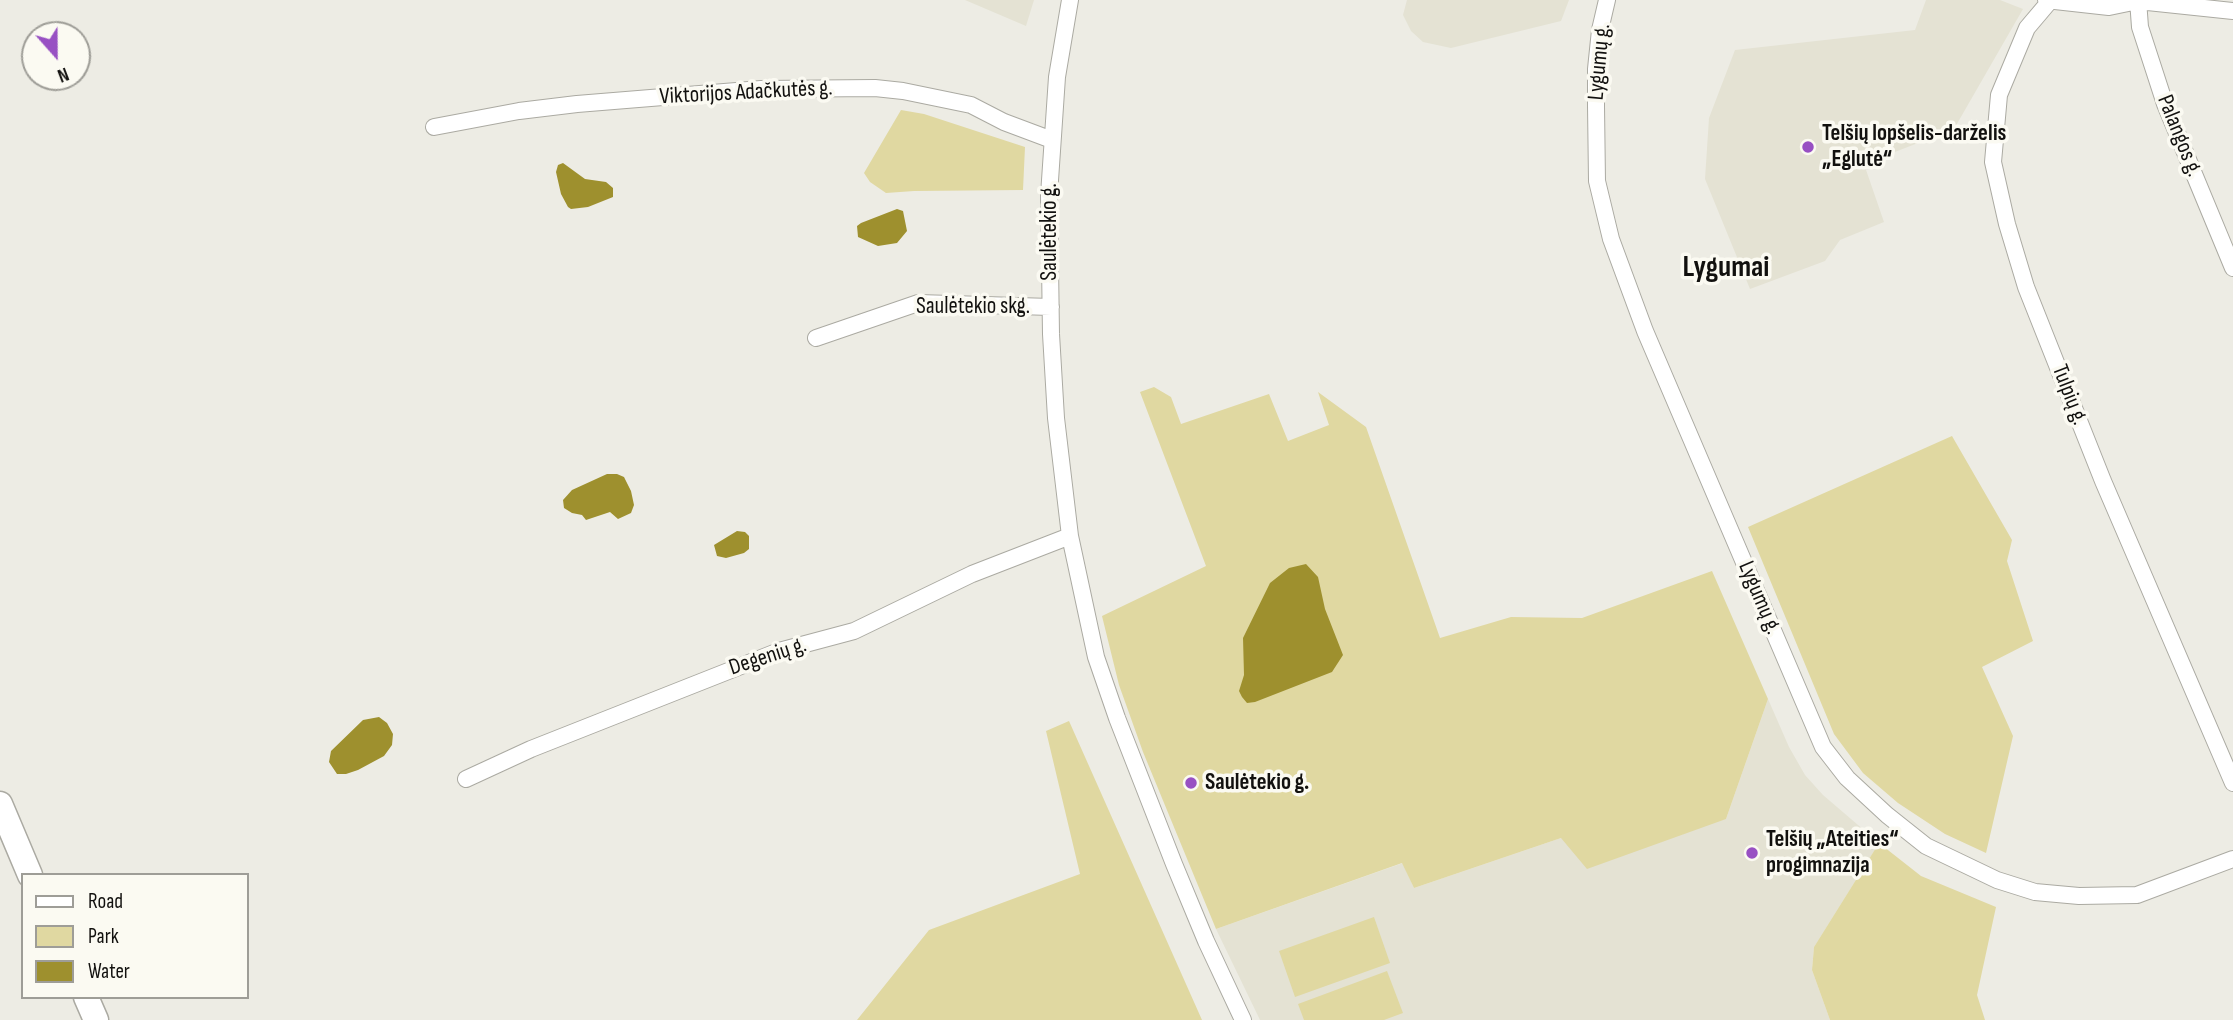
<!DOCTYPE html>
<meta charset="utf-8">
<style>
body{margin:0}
#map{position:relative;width:2233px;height:1020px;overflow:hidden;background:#edece4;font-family:"Sofia Sans Condensed",sans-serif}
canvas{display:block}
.legend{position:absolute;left:21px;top:873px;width:228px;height:126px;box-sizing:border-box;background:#fbfaf2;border:2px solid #9e9d97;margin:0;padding:9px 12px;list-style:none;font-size:21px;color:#12110f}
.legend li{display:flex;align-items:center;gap:14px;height:35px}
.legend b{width:35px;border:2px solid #9e9d97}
.north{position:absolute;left:21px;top:21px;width:70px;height:70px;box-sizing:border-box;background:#fbfaf2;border:2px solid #9e9d97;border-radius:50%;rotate:159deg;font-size:19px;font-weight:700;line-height:28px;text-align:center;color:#12110f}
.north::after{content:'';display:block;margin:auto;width:24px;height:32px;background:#9850c3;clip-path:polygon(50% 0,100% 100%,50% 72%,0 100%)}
</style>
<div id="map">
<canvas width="2233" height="1020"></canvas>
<ul class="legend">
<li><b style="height:9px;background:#fff"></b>Road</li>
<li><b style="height:19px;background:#e0d8a1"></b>Park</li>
<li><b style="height:19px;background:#9e902e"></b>Water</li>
</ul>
<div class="north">N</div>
</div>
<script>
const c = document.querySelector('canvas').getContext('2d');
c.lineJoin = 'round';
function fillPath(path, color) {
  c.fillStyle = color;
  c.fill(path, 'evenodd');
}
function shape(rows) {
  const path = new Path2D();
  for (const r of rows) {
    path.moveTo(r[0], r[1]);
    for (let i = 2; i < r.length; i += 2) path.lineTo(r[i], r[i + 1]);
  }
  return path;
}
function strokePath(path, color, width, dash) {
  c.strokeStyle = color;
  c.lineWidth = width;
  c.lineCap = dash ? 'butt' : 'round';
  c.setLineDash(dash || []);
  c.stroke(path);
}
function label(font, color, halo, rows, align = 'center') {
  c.font = font + ' "Sofia Sans Condensed",sans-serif';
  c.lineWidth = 7;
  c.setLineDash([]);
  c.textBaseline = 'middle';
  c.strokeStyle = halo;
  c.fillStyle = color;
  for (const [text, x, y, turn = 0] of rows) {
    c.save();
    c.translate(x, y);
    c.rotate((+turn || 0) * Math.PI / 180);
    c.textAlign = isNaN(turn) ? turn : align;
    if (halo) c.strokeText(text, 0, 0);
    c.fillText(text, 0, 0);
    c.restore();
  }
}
fillPath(shape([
 [965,0,1034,0,1026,26],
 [1407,0,1569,0,1561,21,1451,48,1423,42,1411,31,1403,15],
 [1926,0,2000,0,2023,9,1954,129,1864,164,1884,222,1840,240,1825,261,1750,289,1705,179,1709,118,1735,50,1915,30],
 [1768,699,1789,747,1805,775,1823,795,1879,843,1814,947,1812,970,1830,1020,1260,1020,1216,929,1403,863,1414,888,1561,838,1726,819]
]), '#e4e2d3');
fillPath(shape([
 [901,110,924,114,1025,147,1023,190,914,191,886,193,870,182,864,173],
 [1154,387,1171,397,1181,424,1269,394,1288,441,1329,425,1318,392,1366,427,1440,638,1511,617,1582,618,1712,571,1768,699,1726,819,1587,869,1561,838,1414,888,1402,863,1216,929,1143,752,1119,685,1102,616,1206,566,1140,392],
 [1952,436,2012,540,2007,561,2033,641,1982,667,2013,736,1986,853,1945,834,1898,803,1863,773,1834,734,1748,527],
 [1069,721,1202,1020,857,1020,929,930,1080,874,1046,731],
 [1879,843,1921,876,1996,907,1977,995,1985,1020,1830,1020,1812,970,1814,947],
 [1374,917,1390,963,1295,997,1279,951],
 [1387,971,1403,1013,1384,1020,1304,1020,1298,1004]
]), '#e0d8a1');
fillPath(shape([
 [563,163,585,179,606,182,613,188,613,197,588,207,571,209,568,207,561,194,556,172,558,165],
 [897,209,903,211,907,231,897,243,878,246,858,237,857,226,861,223],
 [607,474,617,474,624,477,631,491,634,505,631,513,618,519,610,512,586,520,582,515,572,513,564,508,563,500,572,490],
 [737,531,745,532,749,536,749,549,744,553,726,558,717,556,714,545],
 [1306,564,1318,577,1325,609,1343,655,1332,672,1255,702,1247,703,1242,697,1239,691,1244,675,1243,638,1270,583,1289,568],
 [379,717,387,723,393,734,392,745,384,756,358,770,346,774,337,774,329,762,331,751,363,720]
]), '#9e902e');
const street = shape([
 [1070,0,1057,77,1049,195,1051,334,1056,418,1070,536,1096,657,1117,718,1174,864,1206,941,1243,1020],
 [1607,0,1600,30,1596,69,1596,106,1597,181,1611,239,1645,331,1823,747,1847,778,1887,815,1926,846,1997,880,2035,892,2079,896,2137,895,2233,859],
 [2046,0,2109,7,2138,1,2233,11],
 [2138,0,2140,27,2165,104,2233,268],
 [2049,2,2027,28,1999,95,1993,162,2007,224,2026,287,2103,481,2233,783],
 [434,127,519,111,577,104,761,89,875,88,903,91,971,105,1004,122,1052,140],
 [816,338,918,303,1051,307],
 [466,779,531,749,779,651,854,631,972,574,1070,536]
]);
const primary = shape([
 [0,804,30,875],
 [86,997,96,1020]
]);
strokePath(street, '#abaaa2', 18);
strokePath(primary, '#abaaa2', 27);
strokePath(street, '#fff', 16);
strokePath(primary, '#fff', 24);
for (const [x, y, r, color] of [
 [1808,147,7,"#9850c3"],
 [1191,783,7,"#9850c3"],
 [1752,853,7,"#9850c3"]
]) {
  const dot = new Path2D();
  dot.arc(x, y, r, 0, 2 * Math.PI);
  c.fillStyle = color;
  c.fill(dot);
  strokePath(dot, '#fbfaf2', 2.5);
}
label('23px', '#12110f', '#fbfaf2', [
 ["Lygumų g.",1600,62,-85],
 ["Viktorijos Adačkutės g.",746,93,-3],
 ["Palangos g.",2179,136,68],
 ["Saulėtekio g.",1050,232,-90],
 ["Saulėtekio skg.",973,307],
 ["Tulpių g.",2069,395,69],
 ["Lygumų g.",1759,598,67],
 ["Degenių g.",768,657,-18]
]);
label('bold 23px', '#12110f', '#fbfaf2', [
 ["Telšių lopšelis-darželis",1822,134],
 ["„Eglutė“",1822,160],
 ["Saulėtekio g.",1205,783],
 ["Telšių „Ateities“",1766,840],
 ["progimnazija",1766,866]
], 'left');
label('bold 30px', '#12110f', '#fbfaf2', [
 ["Lygumai",1726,268]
]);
</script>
